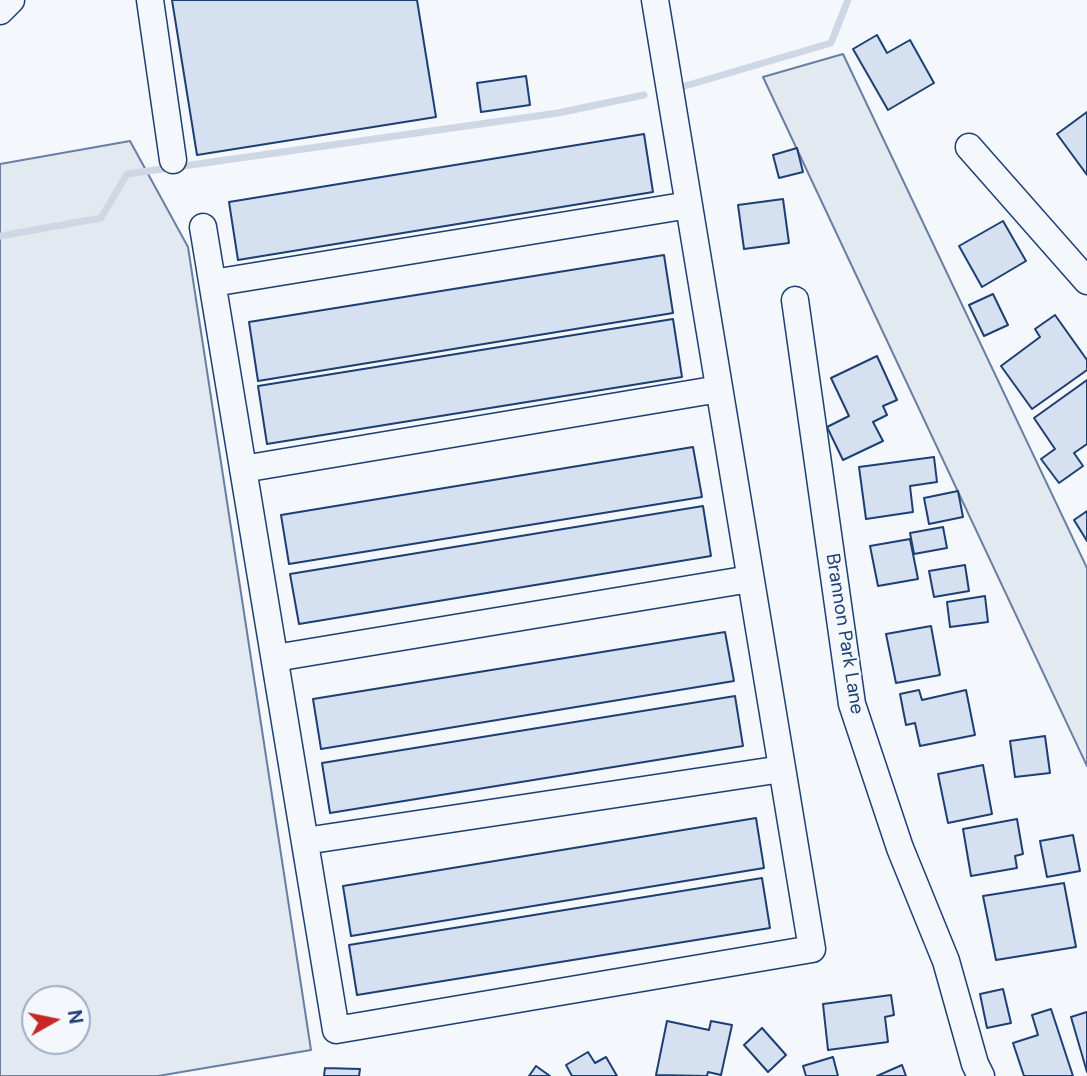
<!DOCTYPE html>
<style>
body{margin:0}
#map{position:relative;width:1087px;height:1076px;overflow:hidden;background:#f4f7fb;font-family:"DM Sans",sans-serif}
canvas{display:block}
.north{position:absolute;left:21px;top:985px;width:70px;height:70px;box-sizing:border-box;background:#f4f7fb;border:2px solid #9eadc5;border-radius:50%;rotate:81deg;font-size:19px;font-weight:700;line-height:28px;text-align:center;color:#1d3f73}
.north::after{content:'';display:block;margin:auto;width:24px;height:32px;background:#c62828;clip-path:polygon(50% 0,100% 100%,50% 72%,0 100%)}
</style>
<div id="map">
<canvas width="1087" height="1076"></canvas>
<div class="north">N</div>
</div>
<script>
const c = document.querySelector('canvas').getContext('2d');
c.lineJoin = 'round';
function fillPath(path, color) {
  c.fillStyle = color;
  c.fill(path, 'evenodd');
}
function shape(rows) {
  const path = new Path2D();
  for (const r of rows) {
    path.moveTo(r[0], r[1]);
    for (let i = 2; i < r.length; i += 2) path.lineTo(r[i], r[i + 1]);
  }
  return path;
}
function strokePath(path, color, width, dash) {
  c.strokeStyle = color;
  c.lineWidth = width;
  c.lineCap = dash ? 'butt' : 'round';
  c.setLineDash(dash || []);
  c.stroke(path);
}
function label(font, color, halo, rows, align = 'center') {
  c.font = font + ' "DM Sans",sans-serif';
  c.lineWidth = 5;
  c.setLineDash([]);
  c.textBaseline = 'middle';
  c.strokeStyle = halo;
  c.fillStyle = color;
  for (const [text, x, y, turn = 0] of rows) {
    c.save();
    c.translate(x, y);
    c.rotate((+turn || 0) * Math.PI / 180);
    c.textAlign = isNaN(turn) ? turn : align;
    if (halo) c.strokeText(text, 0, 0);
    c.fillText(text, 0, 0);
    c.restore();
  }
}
const green = shape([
 [843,54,1087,568,1087,766,763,77,843,54],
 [130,141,188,247,311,1050,158,1076,0,1076,0,164,130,141],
 [77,999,77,1041,35,1041,35,999,77,999]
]);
fillPath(green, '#e3e9f0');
strokePath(green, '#687fa3', 2);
strokePath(shape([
 [685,86,831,43,848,0],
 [0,236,101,218,127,174,558,113,644,95]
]), '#cfd7e4', 7);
const building = shape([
 [172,0,417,0,436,117,197,155,172,0],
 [877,35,887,53,910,40,934,83,888,110,853,49,877,35],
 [526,76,530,105,481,112,477,83,526,76],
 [1087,112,1087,175,1057,134,1087,112],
 [644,134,653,192,238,260,229,202,644,134],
 [797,148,803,172,779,178,773,155,797,148],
 [783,199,789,243,744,249,738,205,783,199],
 [1003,221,1026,261,982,287,959,246,1003,221],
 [664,255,673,313,258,381,249,322,664,255],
 [993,294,1008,325,984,336,969,305,993,294],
 [1055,315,1087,360,1087,370,1032,409,1001,366,1040,337,1035,329,1055,315],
 [673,319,682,377,267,444,258,386,673,319],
 [877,356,897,400,883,406,887,415,873,422,883,441,843,460,827,427,849,416,831,378,877,356],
 [1087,380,1087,444,1074,453,1083,466,1059,483,1041,459,1055,449,1034,418,1087,380],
 [693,447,702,497,289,564,281,515,693,447],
 [934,457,937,482,910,486,913,512,866,519,859,467,934,457],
 [958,491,963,517,929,524,924,498,958,491],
 [703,506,711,556,299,624,290,574,703,506],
 [1087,511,1087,541,1074,520,1087,511],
 [943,527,947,548,914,554,910,533,943,527],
 [910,539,918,579,878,586,870,546,910,539],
 [965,565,969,591,934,597,929,571,965,565],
 [985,596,988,622,950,627,947,602,985,596],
 [931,626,940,675,896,683,886,634,931,626],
 [725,632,734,681,321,749,313,699,725,632],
 [919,690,922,700,966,690,975,735,920,746,915,723,906,725,900,694,919,690],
 [735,696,743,746,330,813,322,763,735,696],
 [1045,736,1050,773,1015,777,1010,741,1045,736],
 [983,765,992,814,948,823,938,774,983,765],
 [756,818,764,868,351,936,343,886,756,818],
 [1017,819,1023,854,1015,856,1017,868,971,876,963,829,1017,819],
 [1073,835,1080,871,1047,877,1040,841,1073,835],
 [762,878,770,928,357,995,349,945,762,878],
 [1064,883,1076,947,996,960,983,896,1064,883],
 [1003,989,1011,1023,987,1028,980,994,1003,989],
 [891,995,894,1015,885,1017,888,1042,828,1050,823,1004,891,995],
 [1051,1009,1073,1076,1024,1076,1013,1043,1038,1035,1032,1015,1051,1009],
 [1087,1012,1087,1072,1071,1017,1087,1012],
 [667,1021,709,1030,711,1021,732,1025,721,1075,708,1072,707,1076,656,1075,667,1021],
 [762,1028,786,1055,768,1072,744,1045,762,1028],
 [588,1052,595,1063,606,1057,617,1076,572,1076,566,1065,588,1052],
 [833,1057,838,1076,806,1076,803,1066,833,1057],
 [902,1065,906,1076,877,1076,902,1065],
 [536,1066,550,1076,529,1076,536,1066],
 [325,1068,360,1069,359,1076,324,1076,325,1068]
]);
fillPath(building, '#d5e0f0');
strokePath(building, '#1d3f73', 2);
const minor = shape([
 [150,0,173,160],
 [0,11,11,0],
 [969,147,1087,281],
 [203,227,336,1030,812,949,655,0],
 [213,283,689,205],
 [795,300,852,704,900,848,946,961,975,1064,981,1076],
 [243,469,719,389],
 [275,658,750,579],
 [305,841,782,769]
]);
strokePath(minor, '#1d3f73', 29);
strokePath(minor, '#f4f7fb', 26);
label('19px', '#1d3f73', '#f4f7fb', [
 ["Brannon Park Lane",844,634,81]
]);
</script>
